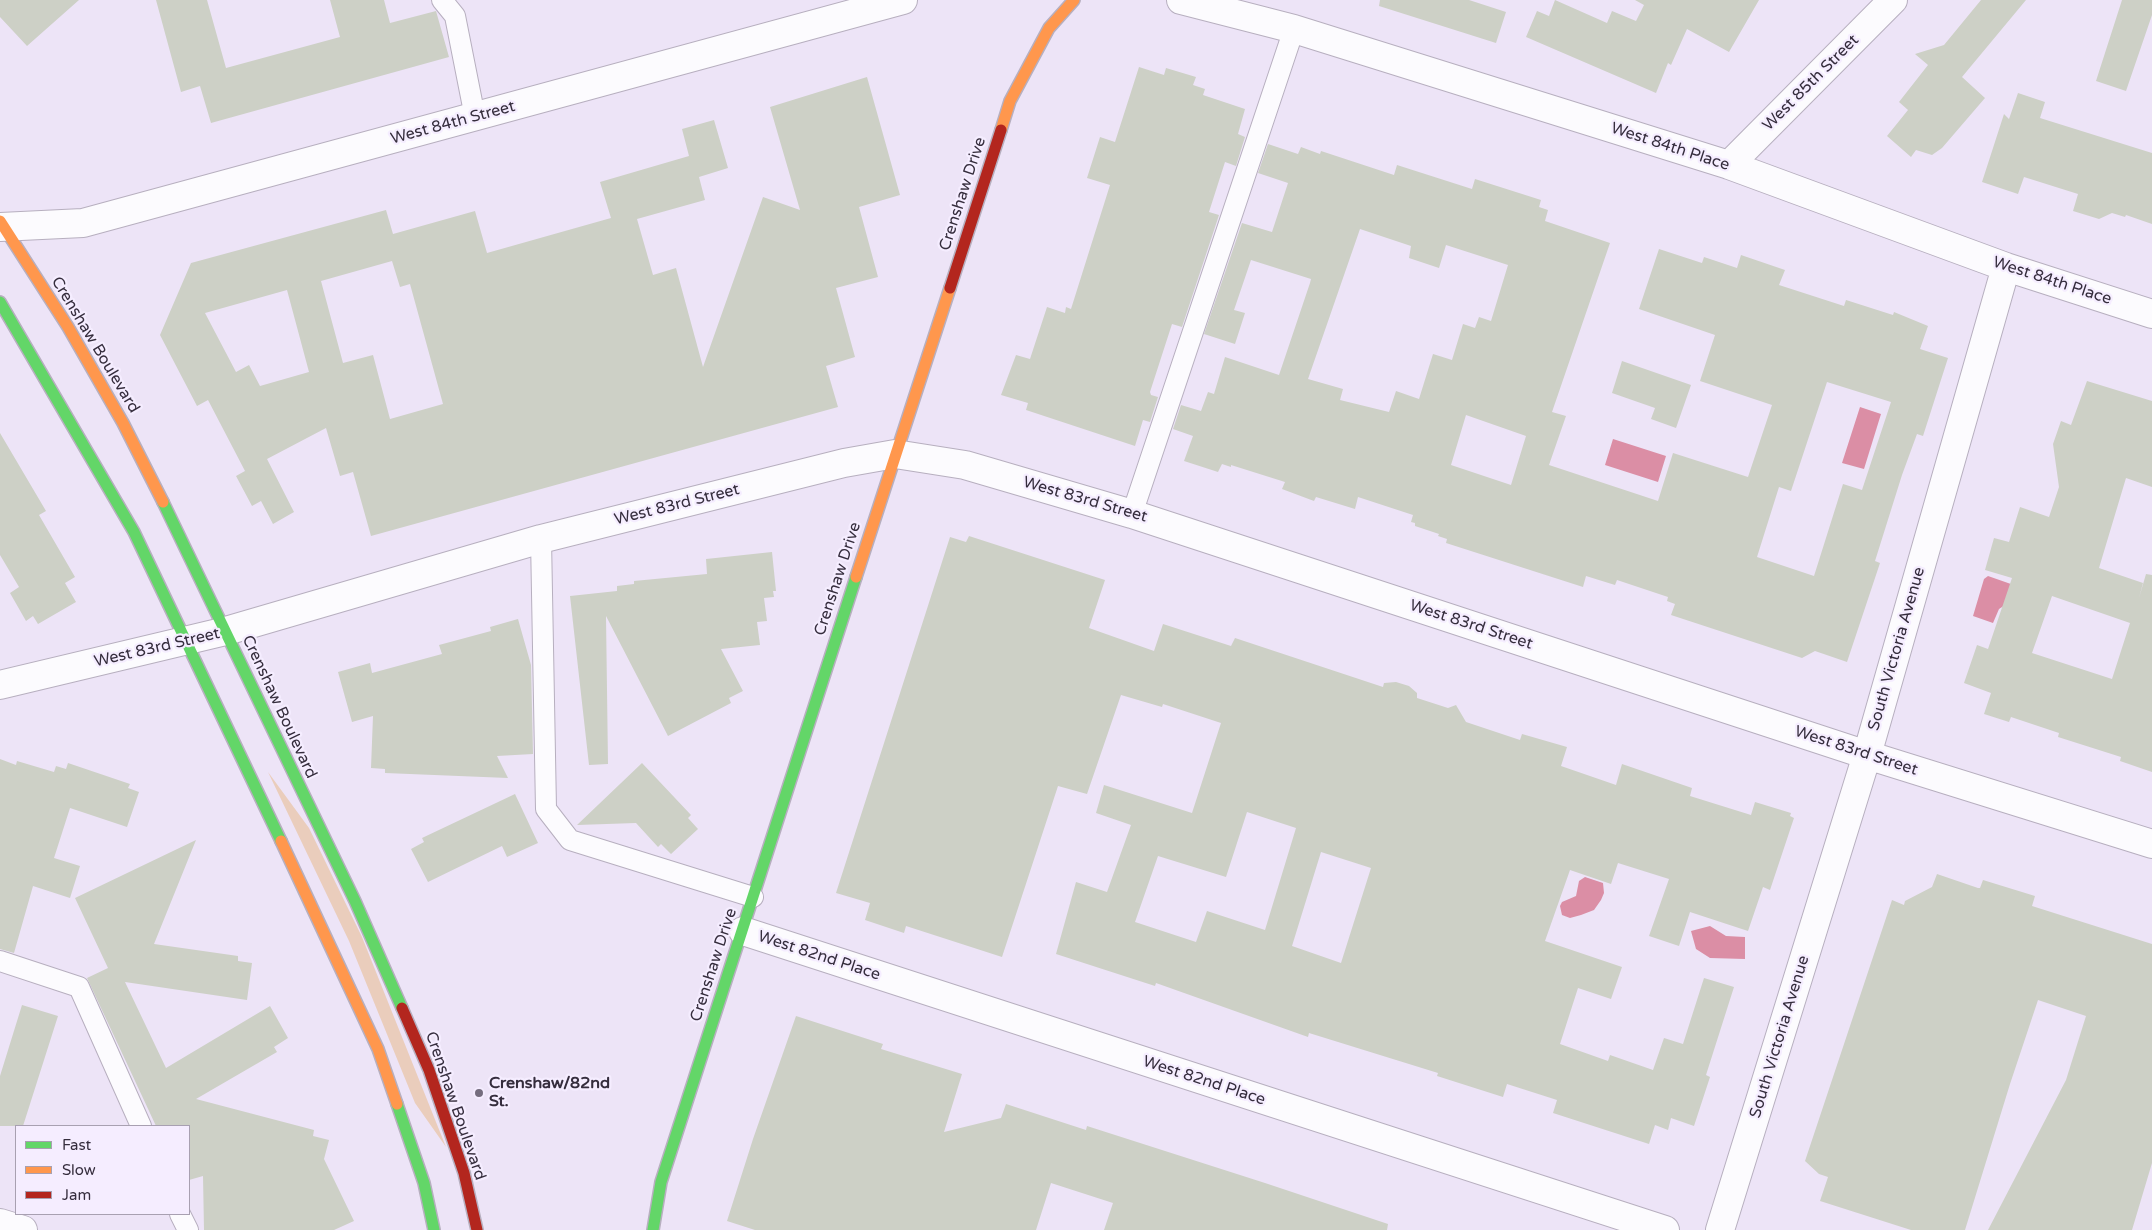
<!DOCTYPE html>
<style>
body{margin:0}
#map{position:relative;width:2152px;height:1230px;overflow:hidden;background:#ede4f7;font-family:"Varela Round",sans-serif}
canvas{display:block}
.legend{position:absolute;left:15px;top:1125px;width:175px;height:90px;box-sizing:border-box;background:#f5edff;border:1px solid #a8a0b1;margin:0;padding:6px 9px;list-style:none;font-size:15px;color:#352d3d}
.legend li{display:flex;align-items:center;gap:10px;height:25px}
.legend b{width:25px;border:1px solid #a8a0b1}
</style>
<div id="map">
<canvas width="2152" height="1230"></canvas>
<ul class="legend">
<li><b style="height:6px;background:#63d668"></b>Fast</li>
<li><b style="height:6px;background:#ff974d"></b>Slow</li>
<li><b style="height:6px;background:#b3261e"></b>Jam</li>
</ul>
</div>
<script>
const c = document.querySelector('canvas').getContext('2d');
c.lineJoin = 'round';
function fillPath(path, color) {
  c.fillStyle = color;
  c.fill(path, 'evenodd');
}
function shape(rows) {
  const path = new Path2D();
  for (const r of rows) {
    path.moveTo(r[0], r[1]);
    for (let i = 2; i < r.length; i += 2) path.lineTo(r[i], r[i + 1]);
  }
  return path;
}
function strokePath(path, color, width, dash) {
  c.strokeStyle = color;
  c.lineWidth = width;
  c.lineCap = dash ? 'butt' : 'round';
  c.setLineDash(dash || []);
  c.stroke(path);
}
function label(font, color, halo, rows, align = 'center') {
  c.font = font + ' "Varela Round",sans-serif';
  c.lineWidth = 4.5;
  c.setLineDash([]);
  c.textBaseline = 'middle';
  c.strokeStyle = halo;
  c.fillStyle = color;
  for (const [text, x, y, turn = 0] of rows) {
    c.save();
    c.translate(x, y);
    c.rotate((+turn || 0) * Math.PI / 180);
    c.textAlign = isNaN(turn) ? turn : align;
    if (halo) c.strokeText(text, 0, 0);
    c.fillText(text, 0, 0);
    c.restore();
  }
}
fillPath(shape([
 [268,772,309,828,362,937,446,1147,415,1103,349,941]
]), '#eacdbc');
fillPath(shape([
 [1860,407,1881,414,1864,469,1842,463],
 [1613,439,1666,456,1658,482,1605,465],
 [1988,576,2028,590,1999,609,1993,623,1973,616,1984,579],
 [1585,877,1603,883,1604,893,1601,900,1594,910,1581,915,1570,918,1562,915,1560,906,1562,902,1576,896,1579,881],
 [1710,926,1726,936,1745,937,1745,959,1710,958,1696,949,1691,931]
]), '#db8ea5');
fillPath(shape([
 [0,0,79,0,27,46,0,17],
 [156,0,207,0,226,68,340,37,330,0,384,0,390,23,436,11,449,57,211,123,200,86,181,92],
 [1380,0,1469,0,1506,12,1496,43,1379,6],
 [1555,0,1607,23,1612,11,1636,21,1644,5,1635,0,1759,0,1729,52,1687,29,1671,65,1668,63,1656,93,1526,37,1537,11,1549,16],
 [1981,0,2026,0,1962,77,1985,98,1942,148,1932,155,1916,150,1911,157,1887,136,1908,110,1899,102,1928,65,1915,54,1944,45],
 [2122,0,2152,0,2152,15,2126,91,2096,81],
 [1139,67,1164,75,1166,68,1196,77,1193,85,1205,89,1203,95,1245,109,1238,134,1245,137,1236,166,1225,162,1209,212,1219,215,1182,327,1172,324,1150,392,1151,395,1158,397,1150,422,1143,420,1135,446,1026,410,1028,403,1001,395,1016,355,1030,359,1047,307,1065,313,1066,307,1071,309,1110,185,1087,178,1100,137,1115,142],
 [867,77,900,195,859,207,878,277,836,288,855,357,826,366,838,407,371,536,353,472,340,476,326,428,267,459,294,512,273,524,261,501,252,506,236,476,245,471,208,400,197,406,160,335,191,263,386,210,393,234,475,211,487,253,611,218,600,182,689,156,682,129,714,120,728,168,699,177,705,200,637,219,653,275,676,268,703,367,763,197,800,210,770,107],
 [392,261,400,287,410,284,443,404,390,419,373,355,343,363,321,281],
 [287,290,309,372,260,386,249,365,236,372,205,313],
 [2018,93,2045,102,2040,118,2152,153,2152,224,2126,215,2125,217,2112,213,2099,219,2073,211,2078,194,2024,177,2018,194,1982,182,2004,114,2009,119],
 [1268,144,1298,154,1301,147,1320,154,1321,151,1394,175,1397,165,1472,189,1475,179,1541,200,1539,207,1548,210,1545,221,1610,243,1552,412,1566,416,1549,465,1658,501,1673,453,1748,477,1772,405,1700,381,1715,335,1639,309,1659,249,1702,263,1704,257,1737,268,1741,255,1785,270,1779,285,1844,306,1846,300,1893,315,1894,312,1928,326,1920,349,1948,358,1923,436,1917,434,1902,475,1875,561,1880,563,1847,662,1815,651,1802,658,1671,615,1675,604,1667,601,1668,597,1617,580,1615,585,1586,576,1583,587,1446,543,1447,539,1438,536,1439,534,1415,526,1415,523,1411,522,1413,515,1358,497,1355,509,1316,497,1314,501,1282,489,1285,482,1231,465,1231,467,1222,464,1218,472,1184,461,1193,436,1173,429,1181,405,1201,411,1208,392,1214,394,1225,357,1279,375,1310,283,1311,279,1251,260,1234,310,1245,313,1235,344,1204,334,1242,223,1272,232,1288,183,1258,173],
 [1360,229,1411,246,1409,258,1439,268,1446,245,1508,265,1491,321,1479,317,1475,328,1463,324,1452,360,1433,354,1419,399,1396,391,1389,412,1340,400,1343,389,1308,379],
 [1827,382,1891,402,1862,490,1843,484,1814,576,1757,557,1779,487,1791,491],
 [1466,415,1526,436,1511,485,1451,465],
 [1622,361,1691,385,1676,428,1651,419,1655,408,1612,393],
 [2087,381,2152,401,2152,487,2126,478,2099,568,2143,583,2139,598,2146,574,2152,575,2152,772,2120,761,2121,757,2058,737,2059,733,2011,717,2009,722,1984,714,1991,693,1964,683,1977,645,1988,649,2012,578,1985,570,1994,538,2009,542,2020,507,2049,517,2059,487,2053,444,2061,421,2071,425],
 [2052,596,2130,623,2112,679,2032,653],
 [0,433,46,511,39,515,75,577,65,583,76,602,38,624,33,616,26,621,10,593,19,587,0,555],
 [969,536,1105,580,1089,628,1154,651,1163,624,1231,646,1235,638,1383,687,1384,683,1396,682,1409,686,1417,693,1417,698,1448,708,1456,705,1466,722,1520,740,1522,734,1567,747,1561,766,1616,785,1622,764,1692,788,1690,796,1751,815,1755,802,1791,813,1790,816,1794,818,1770,890,1763,887,1748,931,1690,912,1679,946,1649,936,1669,879,1618,863,1611,884,1570,870,1545,941,1622,967,1611,999,1578,988,1560,1044,1608,1061,1610,1055,1653,1070,1664,1038,1683,1044,1704,978,1734,987,1706,1075,1710,1077,1694,1126,1671,1118,1668,1130,1655,1125,1649,1144,1553,1113,1557,1100,1507,1084,1503,1097,1437,1076,1438,1073,1309,1033,1308,1037,1156,983,1155,986,1056,954,1076,882,1107,892,1131,825,1096,813,1104,785,1192,813,1221,723,1163,704,1162,707,1121,695,1087,794,1058,786,1002,957,906,926,904,933,865,920,870,903,836,893,950,537,966,542],
 [1247,812,1296,828,1265,930,1207,911,1196,942,1135,922,1158,856,1226,877],
 [1321,852,1371,868,1341,963,1292,946],
 [772,552,776,591,773,591,774,597,764,598,767,621,757,622,760,645,721,649,743,691,729,698,731,703,668,736,606,616,608,764,589,765,570,596,617,591,617,586,634,584,634,581,707,574,706,559],
 [518,619,531,665,533,754,497,756,508,778,385,773,385,769,371,768,373,716,352,722,338,672,370,663,372,673,442,654,439,645,491,631,490,627],
 [0,759,16,765,17,761,54,772,56,766,66,769,68,763,130,784,128,788,139,792,127,827,70,808,54,858,80,866,70,898,33,886,14,953,0,949],
 [642,763,691,815,688,818,698,829,671,854,661,844,658,847,636,823,577,825],
 [515,794,538,843,507,857,502,846,428,882,411,849,424,842,422,838],
 [196,840,154,944,238,956,238,961,252,963,247,1000,125,982,166,1068,270,1006,288,1038,274,1047,277,1052,196,1099,314,1130,313,1136,329,1140,324,1159,354,1221,334,1230,204,1230,203,1176,189,1180,189,1126,156,1126,87,978,108,968,75,898],
 [1937,874,1978,888,1980,888,1983,880,2035,896,2032,906,2152,944,2152,1163,2132,1230,1988,1230,2066,1080,2086,1016,2038,1000,2010,1084,1965,1230,1911,1230,1820,1201,1828,1177,1819,1174,1805,1161,1892,900,1904,905,1905,901,1932,887],
 [22,1005,58,1016,23,1126,0,1126,0,1076],
 [796,1016,883,1044,881,1049,962,1074,944,1132,1001,1118,1006,1104,1086,1130,1087,1126,1265,1183,1388,1224,1387,1230,1104,1230,1113,1203,1051,1183,1036,1230,755,1230,727,1221,753,1139]
]), '#cdd0c6');
const lane = shape([
 [442,0,455,16,475,117],
 [1132,514,1294,29],
 [541,539,546,809,570,840,753,897],
 [0,961,79,987,141,1126],
 [180,1214,188,1230]
]);
const street = shape([
 [1181,0,1294,29,1729,165,2006,267,2152,314],
 [1729,165,1893,0],
 [0,227,83,223,903,0],
 [0,685,226,631,541,539,844,463,895,454,965,465,1132,514,1867,755,2152,844],
 [743,931,1665,1230],
 [0,1223,23,1230],
 [1720,1230,1867,755,2006,267]
]);
const fast = shape([
 [0,302,134,532,281,841],
 [163,502,355,901,402,1008],
 [397,1104,424,1183,434,1230],
 [653,1230,661,1182,856,577]
]);
const slow = shape([
 [1001,130,1010,101,1049,28,1074,0],
 [0,221,68,327,123,423,163,502],
 [856,577,950,288],
 [281,841,378,1049,397,1104]
]);
const jam = shape([
 [950,288,1001,130],
 [402,1008,429,1070,464,1173,477,1230]
]);
strokePath(lane, '#b7afbf', 22);
strokePath(street, '#b7afbf', 30);
strokePath(fast, '#b7afbf', 14);
strokePath(slow, '#b7afbf', 14);
strokePath(jam, '#b7afbf', 14);
strokePath(lane, '#fcfbfe', 20);
strokePath(street, '#fcfbfe', 28);
strokePath(fast, '#63d668', 11);
strokePath(slow, '#ff974d', 11);
strokePath(jam, '#b3261e', 11);
for (const [x, y, r, color] of [
 [479,1093,5,"#756d7e"]
]) {
  const dot = new Path2D();
  dot.arc(x, y, r, 0, 2 * Math.PI);
  c.fillStyle = color;
  c.fill(dot);
  strokePath(dot, '#f5edff', 2);
}
label('16px', '#352d3d', '#f5edff', [
 ["West 85th Street",1811,83,-45],
 ["West 84th Street",453,123,-15],
 ["West 84th Place",1670,147,18],
 ["Crenshaw Drive",963,194,-72],
 ["West 84th Place",2052,281,18],
 ["Crenshaw Boulevard",95,345,59],
 ["West 83rd Street",1085,500,16],
 ["West 83rd Street",677,505,-14],
 ["Crenshaw Drive",838,579,-72],
 ["West 83rd Street",1471,625,18],
 ["West 83rd Street",157,648,-13],
 ["South Victoria Avenue",1897,649,-74],
 ["Crenshaw Boulevard",279,707,65],
 ["West 83rd Street",1856,751,18],
 ["West 82nd Place",819,956,18],
 ["Crenshaw Drive",714,965,-72],
 ["South Victoria Avenue",1780,1037,-73],
 ["West 82nd Place",1204,1081,18],
 ["Crenshaw Boulevard",455,1106,71]
]);
label('bold 16px', '#352d3d', '#f5edff', [
 ["Crenshaw/82nd",489,1084],
 ["St.",489,1102]
], 'left');
</script>
